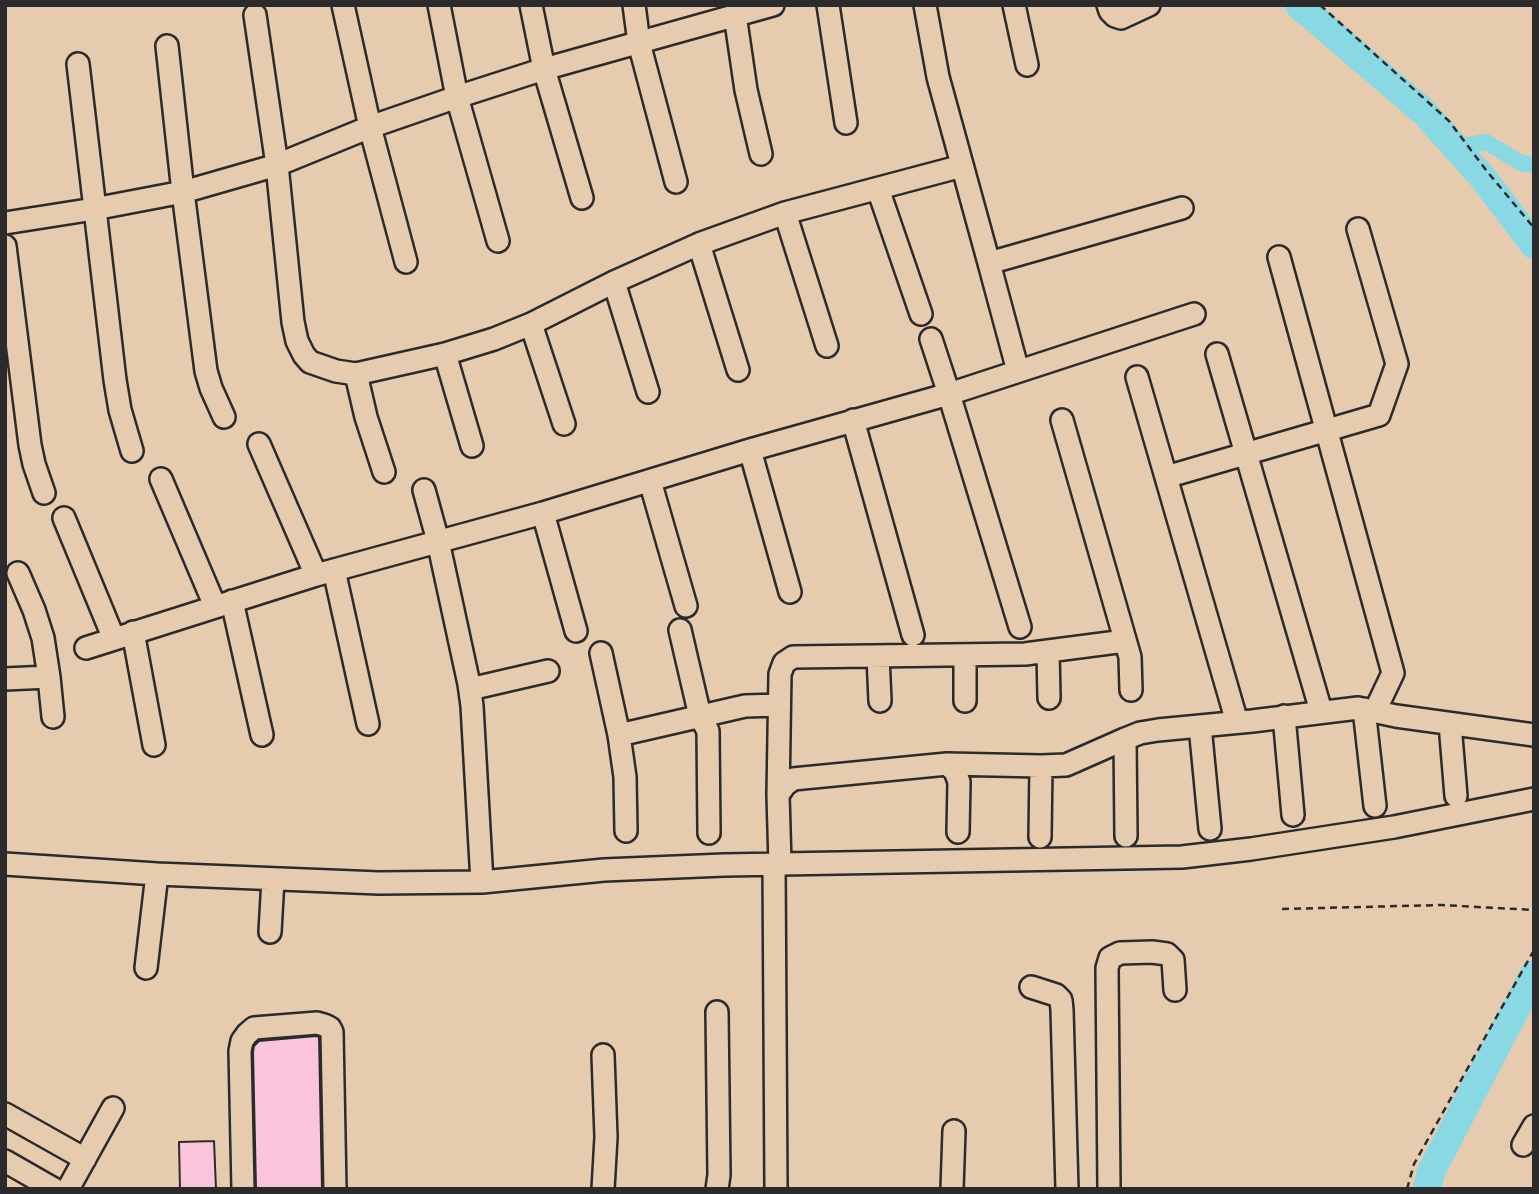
<!DOCTYPE html>
<style>
body{margin:0}
#map{position:relative;width:1539px;height:1194px;overflow:hidden;background:#e6cbae;font-family:Kalam,sans-serif}
canvas{display:block}
.frame{position:absolute;inset:0;border:7px solid #2b2b2b;pointer-events:none}
</style>
<div id="map">
<canvas width="1539" height="1194"></canvas>
<div class="frame"></div>
</div>
<script>
const c = document.querySelector('canvas').getContext('2d');
c.lineJoin = 'round';
function shape(rows) {
  const path = new Path2D();
  for (const r of rows) {
    path.moveTo(r[0], r[1]);
    for (let i = 2; i < r.length; i += 2) path.lineTo(r[i], r[i + 1]);
  }
  return path;
}
function strokePath(path, color, width, dash) {
  c.strokeStyle = color;
  c.lineWidth = width;
  c.lineCap = dash ? 'butt' : 'round';
  c.setLineDash(dash || []);
  c.stroke(path);
}
function fillPath(path, color) {
  c.fillStyle = color;
  c.fill(path, 'evenodd');
}
strokePath(shape([
 [1456,147,1486,142,1521,163,1534,165]
]), '#89d9e5', 16);
strokePath(shape([
 [1299,5,1424,112,1484,179,1534,245],
 [1427,1189,1431,1172,1534,974]
]), '#89d9e5', 28);
const building = shape([
 [316,1036,319,1037,322,1189,256,1189,253,1052,254,1046,259,1041,316,1036],
 [214,1141,216,1189,180,1189,179,1142,214,1141]
]);
fillPath(building, '#fcc4db');
strokePath(building, '#2b2b2b', 2);
const minor = shape([
 [343,5,370,127,406,262],
 [439,5,457,97,498,241],
 [531,5,544,69,582,198],
 [634,5,639,43,676,182],
 [828,5,846,123],
 [925,5,938,77,989,263,1182,208],
 [1014,5,1027,65],
 [1108,5,1110,11,1115,16,1121,18,1149,5],
 [255,15,277,165,293,322,297,341,304,355,310,362,336,371,356,374,445,354,494,339,531,324,614,282,699,244,785,213,962,166],
 [735,15,746,90,761,154],
 [167,46,183,192,206,371,211,388,224,417],
 [78,64,115,380,120,410,132,451],
 [878,189,921,314],
 [785,213,827,346],
 [5,223,94,209,183,192,277,165,370,127,457,97,544,69,773,5],
 [699,244,738,370],
 [5,246,30,445,34,464,44,493],
 [1279,257,1393,673,1375,711],
 [989,263,1018,371],
 [614,282,648,392],
 [531,324,564,424],
 [931,339,949,394,1020,627],
 [445,354,472,446],
 [1217,354,1321,711],
 [356,374,366,417,384,472],
 [1137,377,1237,722],
 [853,420,913,635],
 [1062,420,1130,657,1131,690],
 [259,444,316,575],
 [750,450,790,592],
 [1166,477,1379,415,1397,364,1358,229],
 [161,479,215,606],
 [650,481,686,606],
 [424,490,438,541,469,684,472,706,482,882],
 [543,513,576,631],
 [64,518,114,639],
 [334,570,368,724],
 [18,573,34,610,43,638,49,677,53,717],
 [232,601,262,735],
 [680,630,700,716,708,731,709,833],
 [133,632,154,745],
 [86,648,316,575,543,513,750,450,949,394,1194,314],
 [1048,651,1049,698],
 [601,653,619,735,625,777,626,831],
 [965,655,965,701],
 [878,656,880,701],
 [5,679,49,677],
 [470,689,548,671],
 [1364,709,1375,806],
 [1284,716,1293,815],
 [1450,724,1456,796],
 [1200,726,1210,829],
 [619,735,745,706,779,705],
 [1125,739,1126,836],
 [947,764,1041,766,1066,765,1125,739,1140,733,1158,730,1252,721,1358,708,1396,716,1534,735],
 [778,795,780,674,784,663,793,657,1025,654,1125,641],
 [1040,837,1041,766],
 [5,864,157,874,379,883,482,882,604,870,724,865,1182,857,1251,849,1394,827,1534,799],
 [774,864,776,1189],
 [780,864,778,795,785,785,793,779,947,764,955,771,959,782,958,832],
 [270,932,273,879],
 [146,968,157,874],
 [1031,987,1056,995,1061,1000,1062,1010,1067,1189],
 [603,1055,606,1137,603,1189],
 [5,1114,85,1159],
 [1523,1145,1534,1126],
 [5,1161,54,1189],
 [68,1189,113,1108],
 [243,1189,240,1051,242,1041,247,1034,254,1028,317,1023,324,1025,330,1028,332,1032,335,1189],
 [717,1189,719,1175,717,1012],
 [952,1189,954,1131],
 [1109,1189,1107,968,1110,958,1120,953,1152,952,1167,954,1173,960,1175,990]
]);
strokePath(minor, '#2b2b2b', 26);
strokePath(shape([
 [1320,5,1449,121,1486,170,1534,228],
 [1282,909,1441,905,1534,910],
 [1407,1189,1414,1164,1534,950]
]), '#2b2b2b', 2.5, [7, 5]);
strokePath(minor, '#e6cbae', 21);
</script>
